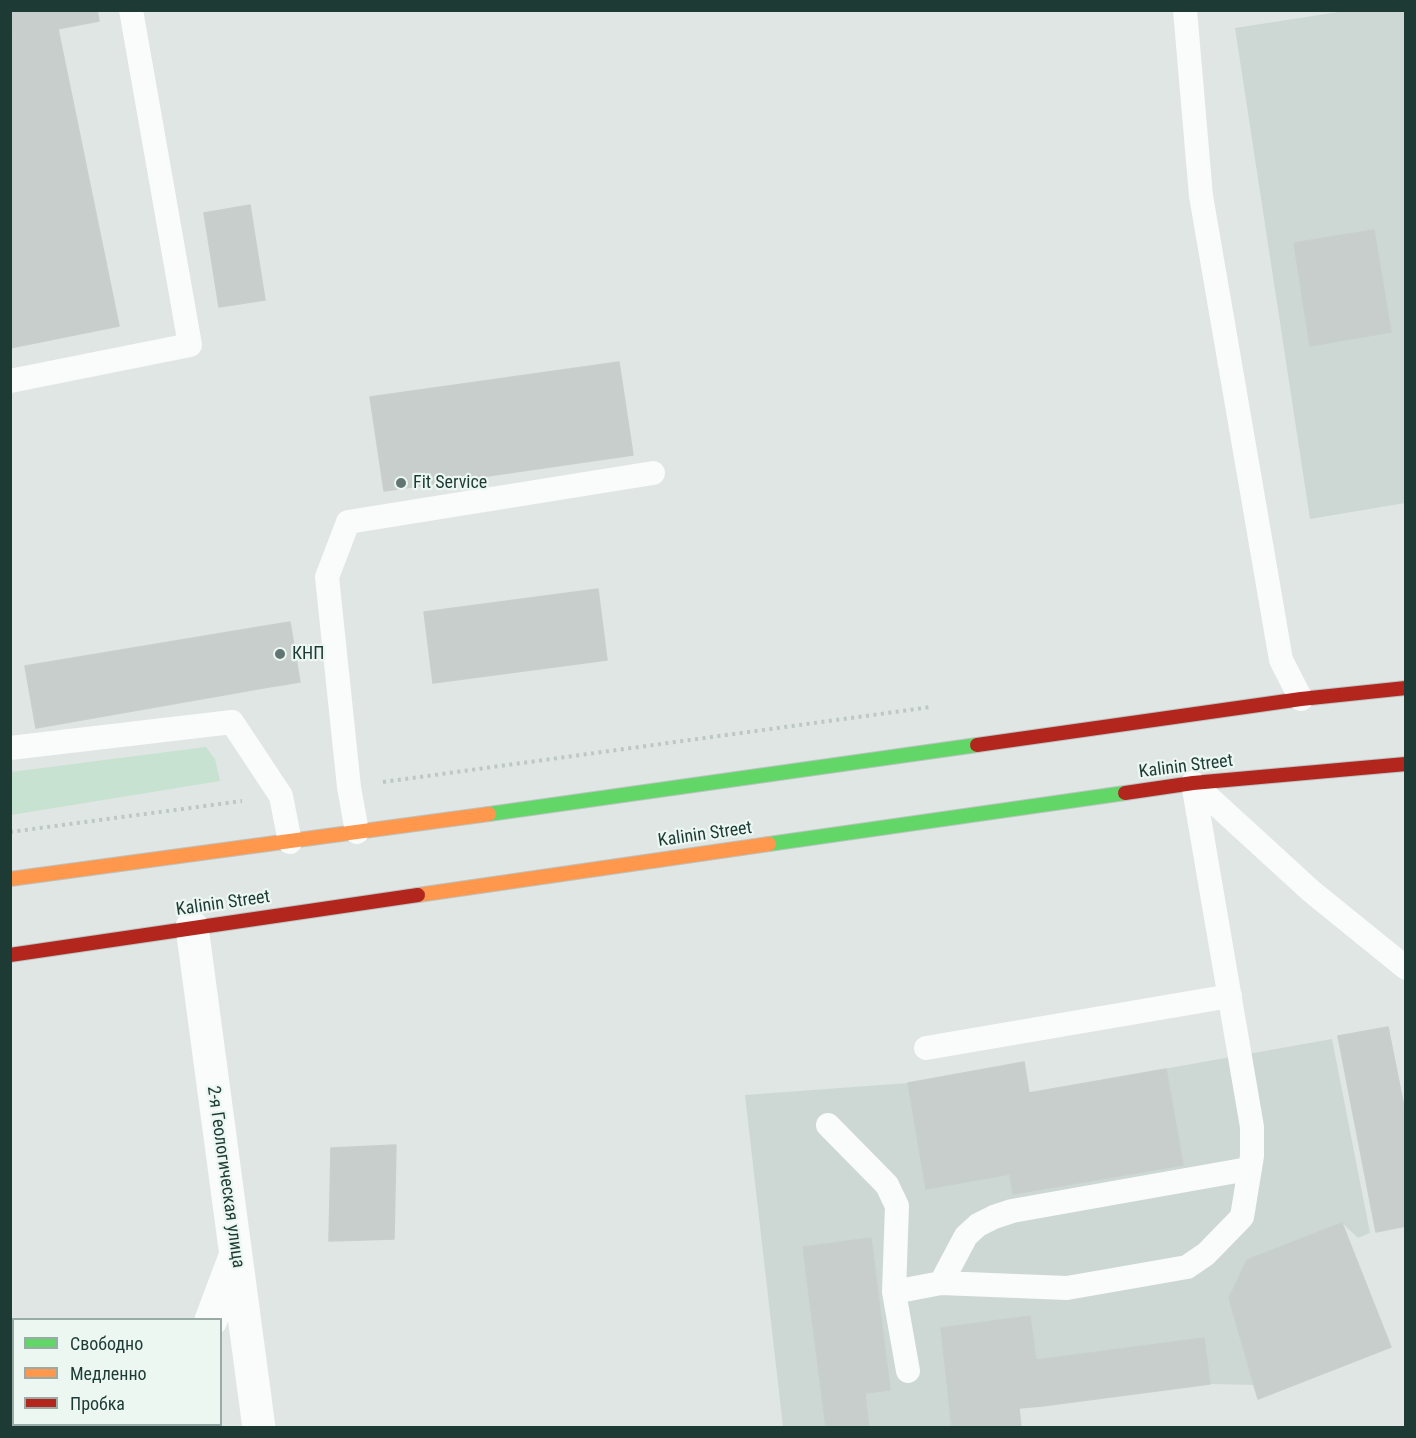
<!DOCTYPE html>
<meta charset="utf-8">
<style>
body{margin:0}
#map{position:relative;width:1416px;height:1438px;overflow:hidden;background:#e0e6e4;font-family:"Roboto Condensed",sans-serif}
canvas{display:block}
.frame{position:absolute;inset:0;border:12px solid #1d3a35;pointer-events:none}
.legend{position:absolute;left:12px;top:1318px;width:210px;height:108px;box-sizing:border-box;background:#ecf7f2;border:2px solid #99aba6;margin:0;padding:8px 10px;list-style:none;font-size:18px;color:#1d3a35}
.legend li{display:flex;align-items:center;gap:12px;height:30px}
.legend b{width:30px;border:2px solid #99aba6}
</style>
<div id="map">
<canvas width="1416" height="1438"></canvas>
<div class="frame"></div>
<ul class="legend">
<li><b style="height:8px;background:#63d668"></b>Свободно</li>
<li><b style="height:8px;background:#ff974d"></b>Медленно</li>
<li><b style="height:8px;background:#b3261e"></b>Пробка</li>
</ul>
</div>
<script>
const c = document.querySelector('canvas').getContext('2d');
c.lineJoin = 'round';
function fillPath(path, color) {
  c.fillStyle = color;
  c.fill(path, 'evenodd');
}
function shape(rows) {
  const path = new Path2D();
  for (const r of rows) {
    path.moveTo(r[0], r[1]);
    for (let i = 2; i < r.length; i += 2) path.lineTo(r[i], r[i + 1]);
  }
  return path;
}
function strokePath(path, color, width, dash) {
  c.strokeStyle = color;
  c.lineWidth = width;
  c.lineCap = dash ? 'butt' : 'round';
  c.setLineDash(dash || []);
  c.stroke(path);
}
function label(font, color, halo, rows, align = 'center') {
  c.font = font + ' "Roboto Condensed",sans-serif';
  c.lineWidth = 4.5;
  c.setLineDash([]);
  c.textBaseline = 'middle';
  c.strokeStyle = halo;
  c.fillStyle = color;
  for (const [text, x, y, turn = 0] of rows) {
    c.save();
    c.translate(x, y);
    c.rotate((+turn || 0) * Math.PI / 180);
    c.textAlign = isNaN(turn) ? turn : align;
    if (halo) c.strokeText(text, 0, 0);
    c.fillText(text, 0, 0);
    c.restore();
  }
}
fillPath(shape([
 [1345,11,1405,11,1405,503,1310,519,1235,28],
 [1332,1039,1370,1233,1358,1238,1342,1223,1247,1260,1229,1298,1255,1385,1210,1384,1203,1338,1036,1360,1030,1316,941,1328,952,1427,783,1427,745,1095,908,1083,1024,1062,1029,1093]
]), '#cdd8d4');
fillPath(shape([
 [206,747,215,759,220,781,11,815,11,772]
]), '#c7e2d1');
const building = shape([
 [10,10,97,10,99,21,10,38,10,10],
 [58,29,119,326,10,348,10,38,58,29],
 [250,205,265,300,219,307,204,213,250,205],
 [1374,230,1391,332,1310,346,1294,243,1374,230],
 [619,362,633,455,384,491,370,397,619,362],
 [598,589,607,660,433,683,424,612,598,589],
 [290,622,300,682,269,687,259,627,290,622],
 [259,627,269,687,36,728,25,666,259,627],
 [1388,1027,1406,1117,1406,1226,1376,1232,1338,1036,1388,1027],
 [1024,1062,1029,1093,1166,1069,1183,1165,1013,1194,1010,1174,926,1189,908,1083,1024,1062],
 [396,1145,394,1239,329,1241,331,1148,396,1145],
 [1342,1223,1391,1347,1258,1399,1229,1298,1247,1260,1342,1223],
 [871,1238,890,1390,865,1393,869,1428,826,1428,803,1247,871,1238],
 [1030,1316,1042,1406,1019,1408,1021,1428,952,1428,941,1328,1030,1316],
 [1204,1338,1210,1384,1042,1406,1036,1360,1204,1338]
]);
fillPath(building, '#c7cecb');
strokePath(building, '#c8cfcd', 1.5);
const fast = shape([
 [489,814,977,745],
 [769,844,1125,793]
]);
const slow = shape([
 [10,879,489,814],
 [418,895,769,844]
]);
const jam = shape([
 [977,745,1301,699,1406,688],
 [1125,793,1193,783,1406,764],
 [10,955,418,895]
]);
strokePath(fast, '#bac4c2', 16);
strokePath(slow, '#bac4c2', 16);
strokePath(jam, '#bac4c2', 16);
strokePath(shape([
 [383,782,931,707],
 [10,832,242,801]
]), '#bdc8c6', 4, [3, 4.5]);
strokePath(shape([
 [1185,10,1201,196,1281,660,1301,699],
 [10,381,190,345,131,10],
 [10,748,232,722,281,796,290,842],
 [1193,783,1311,891,1406,968],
 [357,832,349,787,327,577,348,522,653,473],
 [926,1048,1230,996],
 [828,1125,887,1185,897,1206,894,1292,908,1371],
 [941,1283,966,1236,978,1225,994,1217,1012,1211,1248,1169],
 [894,1292,941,1283,1067,1288,1187,1267,1206,1254,1242,1217,1252,1156,1252,1127,1193,783]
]), '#fafbfb', 24);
strokePath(shape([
 [192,927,259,1428],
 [211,1320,234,1259],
 [171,1428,172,1424]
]), '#fafbfb', 33);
strokePath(fast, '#63d668', 14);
strokePath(slow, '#ff974d', 14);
strokePath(jam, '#b3261e', 14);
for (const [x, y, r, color] of [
 [401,483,6,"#617672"],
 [280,654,6,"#617672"]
]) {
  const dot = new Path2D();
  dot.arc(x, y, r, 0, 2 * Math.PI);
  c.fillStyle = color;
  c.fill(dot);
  strokePath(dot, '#ecf7f2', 2);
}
label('18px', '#1d3a35', '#ecf7f2', [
 ["Fit Service",413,483],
 ["КНП",292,654]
], 'left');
label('18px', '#1d3a35', '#ecf7f2', [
 ["Kalinin Street",1186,767,-7],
 ["Kalinin Street",705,835,-8],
 ["Kalinin Street",223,904,-8],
 ["2-я Геологическая улица",225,1177,82]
]);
</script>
